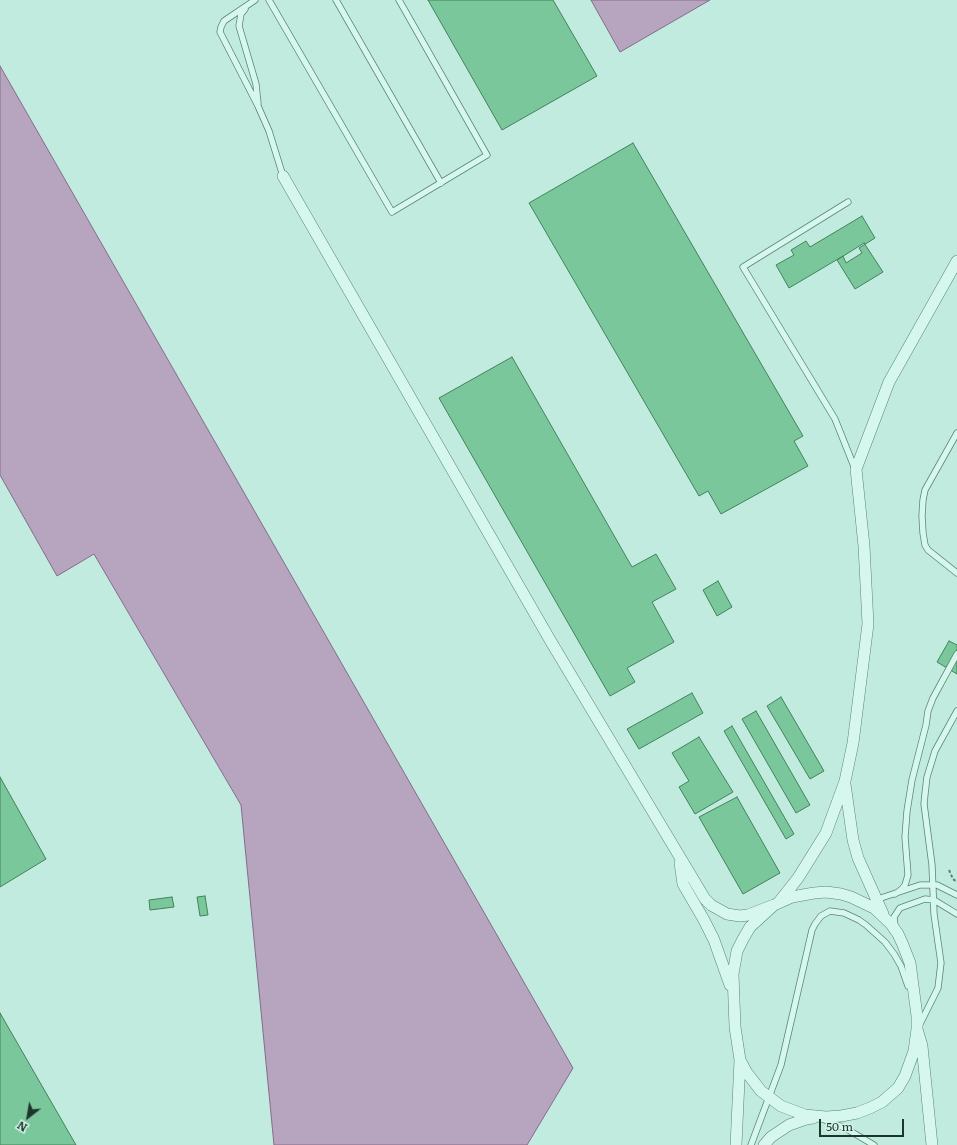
<!DOCTYPE html>
<style>
body{margin:0}
#map{position:relative;width:957px;height:1145px;overflow:hidden;background:#c2ebdf;font-family:Literata,serif}
canvas{display:block}
.north{position:absolute;left:8px;top:1097px;width:40px;height:40px;-webkit-text-stroke:3px #d1f3ea;paint-order:stroke;rotate:211deg;font-size:11px;font-weight:700;line-height:16px;text-align:center;color:#1e3529}
.north::after{content:'';display:block;margin:auto;width:14px;height:18px;background:#1e3529;clip-path:polygon(50% 0,100% 100%,50% 72%,0 100%)}
.scale{position:absolute;left:819px;top:1119px;width:85px;height:18px;box-sizing:border-box;border:2px solid #1e3529;border-top:0;padding-left:5px;font-size:12px;line-height:14px;white-space:nowrap;color:#1e3529;-webkit-text-stroke:3px #d1f3ea;paint-order:stroke}
</style>
<div id="map">
<canvas width="957" height="1145"></canvas>
<div class="north">N</div>
<div class="scale">50 m</div>
</div>
<script>
const c = document.querySelector('canvas').getContext('2d');
c.lineJoin = 'round';
function fillPath(path, color) {
  c.fillStyle = color;
  c.fill(path, 'evenodd');
}
function shape(rows) {
  const path = new Path2D();
  for (const r of rows) {
    path.moveTo(r[0], r[1]);
    for (let i = 2; i < r.length; i += 2) path.lineTo(r[i], r[i + 1]);
  }
  return path;
}
function strokePath(path, color, width, dash) {
  c.strokeStyle = color;
  c.lineWidth = width;
  c.lineCap = dash ? 'butt' : 'round';
  c.setLineDash(dash || []);
  c.stroke(path);
}
const water = shape([
 [591,0,710,0,620,52,591,0],
 [0,66,573,1068,527,1145,274,1145,241,805,94,554,57,576,0,475,0,66]
]);
fillPath(water, '#b7a4be');
strokePath(water, '#846c8b', 1);
const building = shape([
 [428,0,553,0,597,76,502,130,428,0],
 [633,143,803,436,794,441,808,466,721,514,708,491,699,496,529,203,633,143],
 [862,216,875,238,859,248,862,253,846,263,843,256,789,288,776,265,794,255,791,250,806,241,810,247,862,216],
 [864,243,883,272,855,289,837,260,864,243],
 [512,357,632,567,656,554,676,589,652,602,674,642,627,668,635,682,610,696,439,398,512,357],
 [718,581,732,607,717,616,703,590,718,581],
 [949,641,957,645,957,674,937,662,949,641],
 [692,693,703,713,639,749,627,729,692,693],
 [781,697,824,771,810,779,767,706,781,697],
 [756,711,810,805,796,813,742,719,756,711],
 [732,726,794,834,786,839,724,731,732,726],
 [699,737,733,792,695,814,679,787,689,781,672,753,699,737],
 [0,777,46,859,0,887,0,777],
 [737,797,780,873,743,894,699,817,737,797],
 [205,896,208,915,200,916,197,897,205,896],
 [172,897,174,907,150,910,149,900,172,897],
 [0,1013,76,1145,0,1145,0,1013]
]);
fillPath(building, '#7ac79b');
strokePath(building, '#42825c', 1);
const lane = shape([
 [255,0,224,21,221,27,220,32,258,106,269,131,283,176],
 [269,0,392,212,487,155,399,0],
 [336,0,441,183],
 [245,9,241,14,239,26,256,84,258,104],
 [848,202,743,267,835,419,855,469],
 [957,433,925,490,923,500,922,516,923,533,925,545,928,550,957,573],
 [895,894,902,889,905,885,908,875,905,837,907,811,912,780,926,725,928,711,933,698,957,654],
 [875,900,920,885,937,885,957,895],
 [895,927,894,917,900,908,925,899,934,900,957,914],
 [919,1026,938,988,941,963,934,914,932,865,924,804,925,794,927,777,935,751,957,711],
 [825,1120,845,1128,874,1145],
 [751,1145,781,1065,812,930,815,924,821,916,830,911,844,913,859,920,866,925,885,942,894,954,901,966,908,986]
]);
const street = shape([
 [283,176,550,640,705,899,711,905,727,914,740,916,748,915,774,905],
 [845,784,853,840,858,858,883,914],
 [680,863,683,884,704,920,714,940,730,985],
 [779,902,798,878,826,833,845,781,853,743,868,624,864,546,856,469,889,382,957,261],
 [917,1029,914,1051,905,1076,898,1088,882,1102,870,1108,857,1113,841,1116,826,1117,805,1115,781,1106,761,1091,747,1073,740,1060,735,1027,733,974,737,951,743,939,750,927,774,905,792,897,814,893,826,892,841,894,851,897,874,908,891,924,898,934,903,945,910,963,917,1016,917,1029,922,1046,932,1145],
 [736,1145,740,1060],
 [764,1145,771,1137,789,1125,806,1119,813,1118]
]);
strokePath(lane, '#5a8471', 7);
strokePath(street, '#5a8471', 12);
strokePath(shape([
 [949,870,953,879,957,882]
]), '#5a8471', 2, [3, 2]);
strokePath(lane, '#d5f7ed', 5.5);
strokePath(street, '#d5f7ed', 11);
</script>
